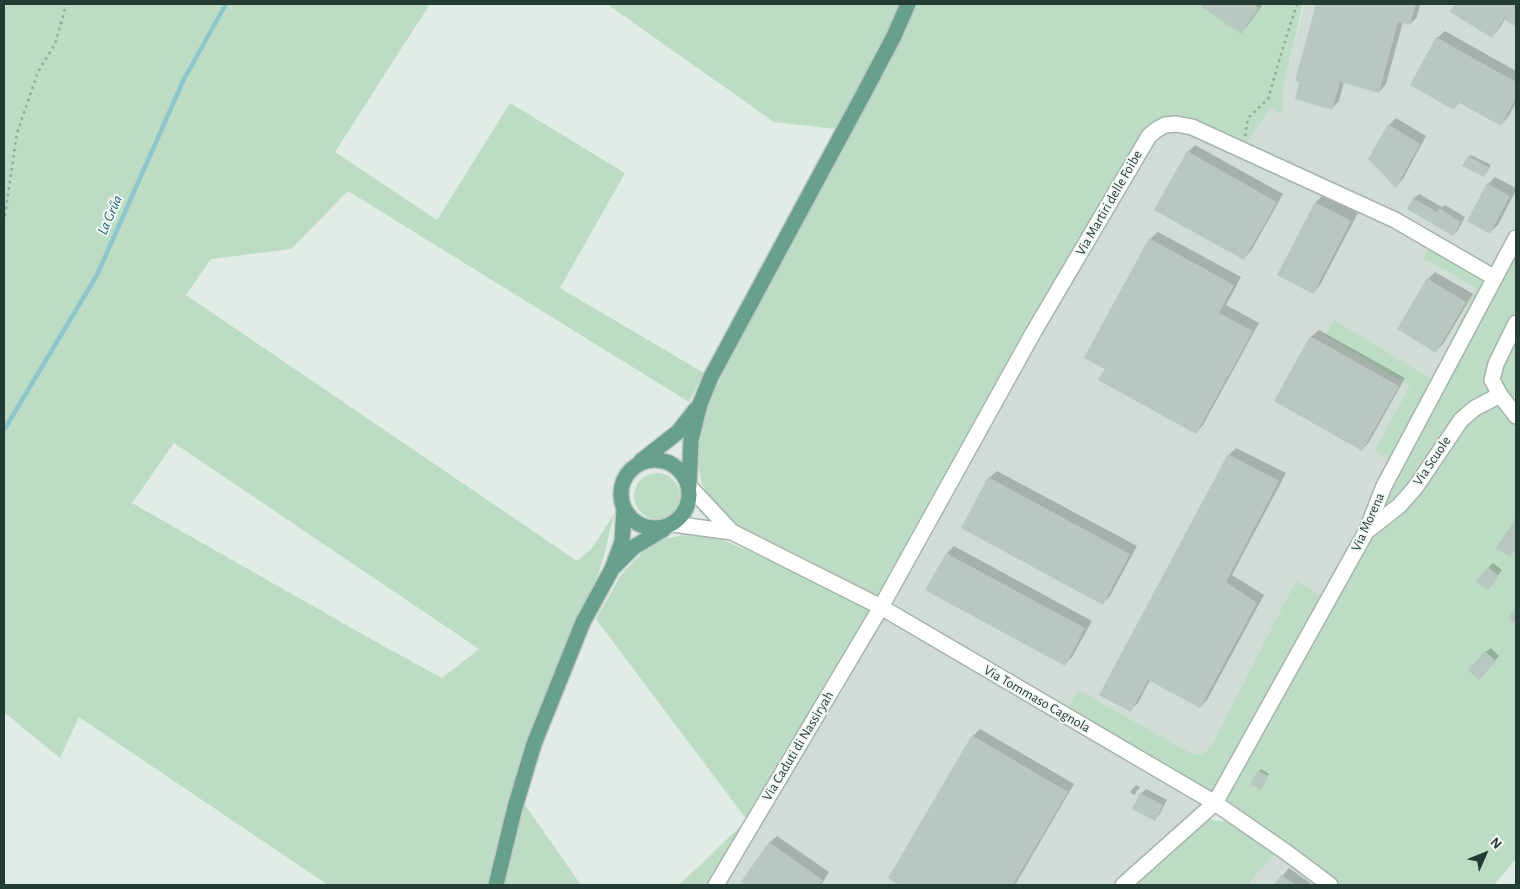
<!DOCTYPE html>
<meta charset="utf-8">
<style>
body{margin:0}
#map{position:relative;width:1520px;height:889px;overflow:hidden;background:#e2ece7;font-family:"Alegreya Sans",sans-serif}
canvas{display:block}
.frame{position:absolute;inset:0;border:5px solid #233c35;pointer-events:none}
.north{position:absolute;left:1460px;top:829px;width:50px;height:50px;-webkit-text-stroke:4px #f3f8f5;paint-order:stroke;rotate:46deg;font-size:14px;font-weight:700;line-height:20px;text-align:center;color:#233c35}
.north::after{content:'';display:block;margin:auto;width:18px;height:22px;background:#233c35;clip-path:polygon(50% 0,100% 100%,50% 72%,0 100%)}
</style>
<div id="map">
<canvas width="1520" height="889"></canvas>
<div class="frame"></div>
<div class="north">N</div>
</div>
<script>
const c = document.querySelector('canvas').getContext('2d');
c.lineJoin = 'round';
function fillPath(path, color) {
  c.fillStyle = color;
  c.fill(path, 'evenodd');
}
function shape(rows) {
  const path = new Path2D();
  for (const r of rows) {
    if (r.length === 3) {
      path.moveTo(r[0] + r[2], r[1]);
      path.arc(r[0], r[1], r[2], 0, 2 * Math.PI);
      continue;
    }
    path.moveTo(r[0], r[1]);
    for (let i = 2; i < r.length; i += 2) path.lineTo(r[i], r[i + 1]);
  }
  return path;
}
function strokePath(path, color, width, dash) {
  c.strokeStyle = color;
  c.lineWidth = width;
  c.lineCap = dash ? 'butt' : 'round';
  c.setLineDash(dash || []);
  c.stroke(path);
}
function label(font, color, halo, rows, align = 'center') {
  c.font = font + ' "Alegreya Sans",sans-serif';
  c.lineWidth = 4;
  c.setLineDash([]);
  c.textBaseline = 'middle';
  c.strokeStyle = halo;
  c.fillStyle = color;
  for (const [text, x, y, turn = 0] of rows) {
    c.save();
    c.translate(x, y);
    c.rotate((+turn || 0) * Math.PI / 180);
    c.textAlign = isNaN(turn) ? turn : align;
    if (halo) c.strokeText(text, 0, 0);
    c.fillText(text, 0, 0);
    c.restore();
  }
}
fillPath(shape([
 [1304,4,1516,4,1516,252,1432,402,1371,532,1222,801,1128,885,706,885,877,602,1148,132,1270,106,1282,115,1283,90],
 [1283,842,1340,885,1249,885]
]), '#d1dcd6');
fillPath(shape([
 [4,4,430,4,335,152,437,220,510,103,625,173,560,288,704,373,689,402,348,191,291,249,211,259,186,295,577,561,592,548,614,514,604,556,596,581,560,669,494,885,328,885,79,717,60,758,4,712],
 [174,443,479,649,442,678,369,638,132,503],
 [607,4,908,4,844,130,774,122],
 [916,4,1303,4,1283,89,1282,115,1271,107,1242,149,1164,120,877,602,736,525,713,502,702,484,697,458,706,409,788,243,875,82],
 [1430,245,1491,279,1454,347,1449,344,1476,288,1447,271,1423,259],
 [1516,252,1516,318,1486,373,1487,381,1492,394,1410,489,1376,522,1433,402],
 [1334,320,1436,382,1394,464,1375,450,1410,386,1325,335],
 [1516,337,1516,412,1504,397,1497,373],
 [1498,402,1516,421,1516,859,1494,885,1340,885,1283,842,1222,801,1371,532,1478,411],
 [657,496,23],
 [682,535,705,536,723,540,875,605,748,821,707,885,679,885,747,820,596,619,621,575,646,549,665,539],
 [1296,581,1323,597,1212,795,1066,711,1078,690,1192,754,1203,754,1211,747],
 [521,799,581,885,504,885],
 [1207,819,1230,822,1275,853,1248,885,1128,885]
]), '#bcdcc4');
fillPath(shape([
 [1206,4,1263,4,1248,25,1241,32,1204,7],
 [1317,4,1420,4,1417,17,1410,24,1403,22,1386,84,1379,92,1344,82,1339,101,1332,108,1301,81,1296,80],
 [1457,4,1516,4,1516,26,1505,19,1499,29,1492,36,1452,12],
 [1445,31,1516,71,1516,102,1508,117,1501,125,1460,102,1454,108,1437,38],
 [1396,118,1426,136,1403,179,1396,186,1389,125],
 [1195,145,1283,194,1251,251,1244,258,1188,152],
 [1471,155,1491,165,1484,176,1469,157],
 [1495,177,1516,188,1516,190,1498,225,1490,232,1488,184],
 [1419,194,1442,207,1445,205,1465,217,1458,230,1453,235,1408,209,1414,198],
 [1323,195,1358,213,1320,285,1313,293,1316,202],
 [1158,232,1241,277,1226,305,1259,323,1203,425,1196,433,1150,239],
 [1435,272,1473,294,1443,344,1436,351,1428,279],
 [1319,330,1405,378,1369,442,1362,450,1311,337],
 [1236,448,1286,473,1232,575,1264,595,1207,700,1200,707,1150,680,1138,703,1130,710,1229,455],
 [997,471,1137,546,1110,596,1103,603,989,478],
 [954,546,1092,621,1072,657,1065,664,947,553],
 [1493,563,1502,570,1492,584,1488,568],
 [1491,648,1499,656,1483,673,1486,652],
 [980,729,1074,784,1015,885,902,885,889,878,973,736],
 [1261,769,1269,774,1262,786,1259,771],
 [1136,785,1140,787,1134,795,1130,792],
 [1146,789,1167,800,1159,815,1154,820,1141,794],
 [777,836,829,872,821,885,748,885,743,881,769,843],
 [1289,868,1310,883,1308,885,1275,885]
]), '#0003');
strokePath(shape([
 [4,430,97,275,184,79,226,4]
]), '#8cc7cf', 4.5);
fillPath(shape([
 [1204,4,1253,4,1259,8,1241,34,1202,7],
 [1316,4,1416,4,1410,25,1398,22,1379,93,1340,82,1332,110,1295,99,1299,82,1295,81],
 [1455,4,1516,4,1516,27,1504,19,1492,38,1450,12],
 [1436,37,1516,82,1516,98,1501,126,1458,102,1454,110,1410,85],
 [1388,124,1420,144,1396,188,1368,159],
 [1187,151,1277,202,1244,260,1154,210],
 [1468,156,1490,168,1484,177,1462,166],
 [1487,183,1510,196,1490,234,1467,221],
 [1413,198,1437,212,1439,208,1461,222,1453,236,1407,209],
 [1315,202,1351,221,1313,294,1277,275],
 [1149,238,1234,285,1219,313,1253,331,1196,434,1098,380,1105,369,1084,358],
 [1427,278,1466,302,1436,353,1397,329],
 [1310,336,1399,386,1362,451,1274,401],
 [1228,454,1279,481,1226,582,1257,603,1200,708,1148,680,1131,712,1099,695],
 [988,477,1130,554,1103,605,961,528],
 [1516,518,1516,547,1510,557,1496,548],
 [946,553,1085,628,1065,666,925,590],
 [1488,567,1499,576,1488,590,1476,582],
 [1514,609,1516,611,1516,624,1508,619],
 [1485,651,1496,661,1479,680,1468,670],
 [972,735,1068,792,1013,885,899,885,888,878],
 [1258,770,1268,776,1261,790,1250,784],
 [1140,793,1163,805,1155,821,1132,809],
 [769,842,823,880,819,885,746,885,741,882],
 [1281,875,1296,885,1274,885]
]), '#b8c7c0');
const minor = shape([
 [1516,323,1496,364,1492,380,1500,395,1516,416],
 [689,486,732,532],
 [673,524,732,532,881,607,1215,803,1286,852,1330,885],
 [1367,531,1399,506,1415,488,1461,420,1475,408,1500,395],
 [716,885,881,607,1033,333,1149,136,1156,130,1165,125,1176,124,1192,127,1395,220,1495,278],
 [1123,885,1215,803,1366,532,1384,486,1516,238]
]);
const major = shape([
 [655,494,34],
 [641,461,678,432,696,409],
 [689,486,691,440,700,404,711,377,864,93,894,36,908,4],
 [615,566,634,547,664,529],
 [496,885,515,807,534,744,583,622,612,569,622,542,624,510]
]);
strokePath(minor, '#a5b4ae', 18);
strokePath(major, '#c1c8c6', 18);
strokePath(shape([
 [1245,136,1248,118,1268,99,1284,44,1297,4],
 [4,222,17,133,38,72,55,44,64,13,65,4]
]), '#84aea0', 2.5, [2.5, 4]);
strokePath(minor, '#fff', 15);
strokePath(major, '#68a090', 15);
label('14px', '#233c35', '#f3f8f5', [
 ["Via Martiri delle Foibe",1109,203,-60],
 ["Via Scuole",1432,461,-56],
 ["Via Morena",1368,522,-66],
 ["Via Tommaso Cagnola",1037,699,30],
 ["Via Caduti di Nassiryah",798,746,-59]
]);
label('italic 15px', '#1f6b76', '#f3f8f5', [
 ["La Grűa",110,215,-66]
]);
</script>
